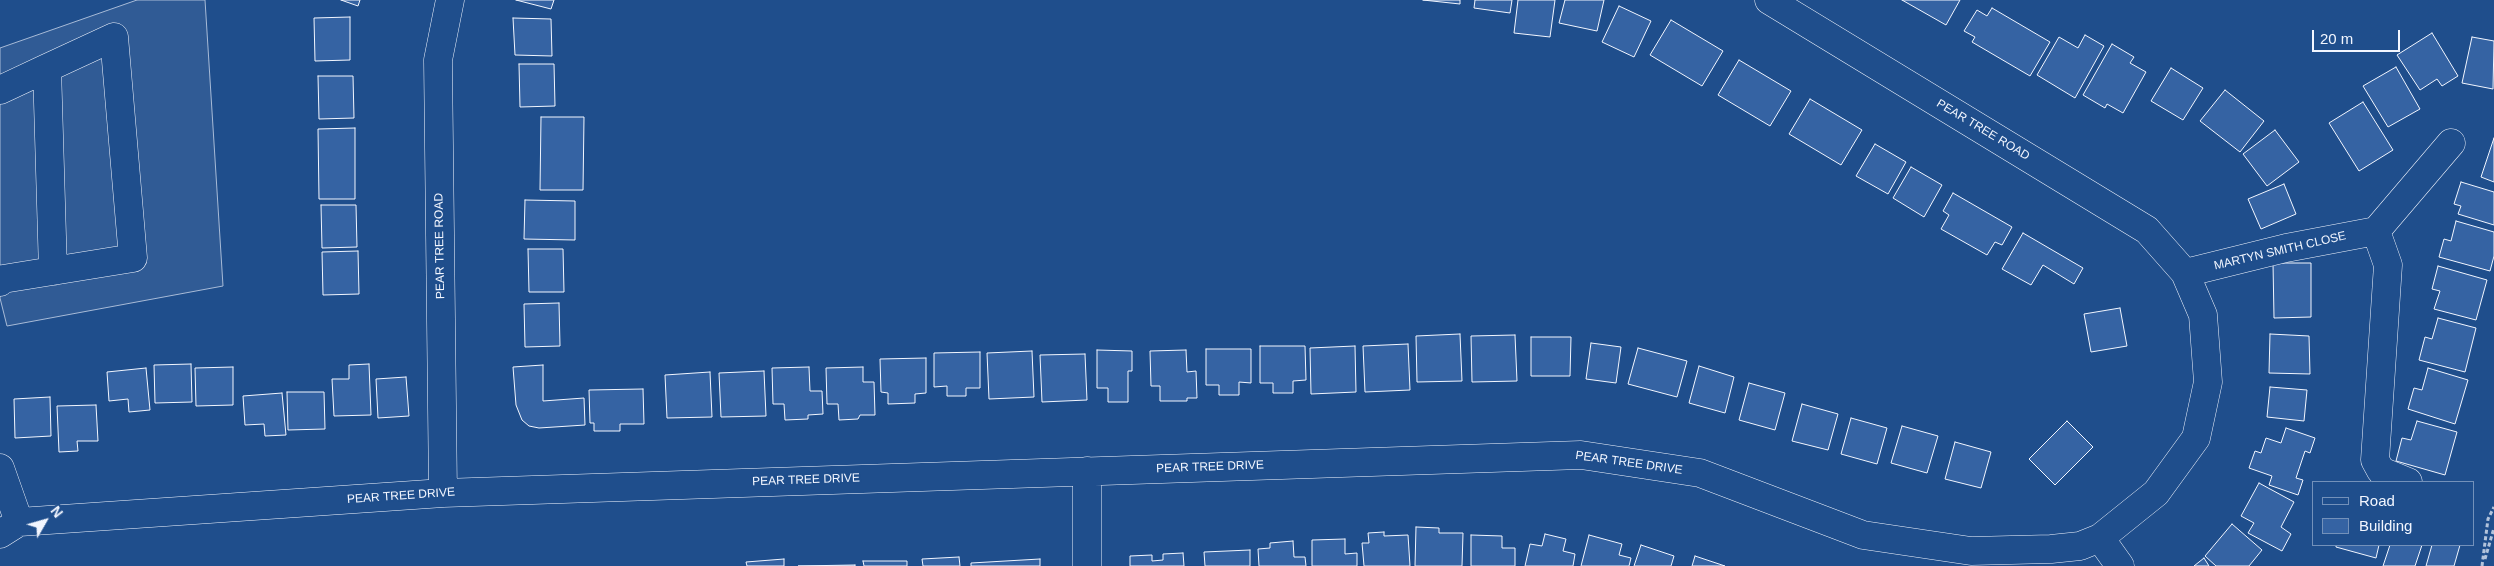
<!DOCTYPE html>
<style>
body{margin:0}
#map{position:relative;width:2494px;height:566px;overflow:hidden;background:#1f4e8c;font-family:Helvetica,sans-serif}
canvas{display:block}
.legend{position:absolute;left:2312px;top:481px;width:162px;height:65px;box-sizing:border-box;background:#1f4e8c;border:1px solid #7391ba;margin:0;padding:6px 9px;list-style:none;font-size:15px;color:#f2f6ff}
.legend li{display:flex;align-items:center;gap:10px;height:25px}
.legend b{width:25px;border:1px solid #7391ba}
.north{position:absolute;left:20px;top:496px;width:50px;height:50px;-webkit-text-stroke:4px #1f4e8c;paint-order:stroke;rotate:52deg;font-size:14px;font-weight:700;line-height:20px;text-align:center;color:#f2f6ff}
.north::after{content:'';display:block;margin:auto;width:18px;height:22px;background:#f2f6ff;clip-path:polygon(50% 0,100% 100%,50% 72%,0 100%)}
.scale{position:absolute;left:2312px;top:30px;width:88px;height:22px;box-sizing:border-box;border:2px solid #f2f6ff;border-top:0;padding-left:6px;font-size:15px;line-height:18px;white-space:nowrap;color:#f2f6ff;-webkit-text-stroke:4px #1f4e8c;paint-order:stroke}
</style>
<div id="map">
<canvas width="2494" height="566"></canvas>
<ul class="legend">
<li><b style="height:6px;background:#1f4e8c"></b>Road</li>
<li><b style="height:14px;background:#3563a3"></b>Building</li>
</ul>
<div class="north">N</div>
<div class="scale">20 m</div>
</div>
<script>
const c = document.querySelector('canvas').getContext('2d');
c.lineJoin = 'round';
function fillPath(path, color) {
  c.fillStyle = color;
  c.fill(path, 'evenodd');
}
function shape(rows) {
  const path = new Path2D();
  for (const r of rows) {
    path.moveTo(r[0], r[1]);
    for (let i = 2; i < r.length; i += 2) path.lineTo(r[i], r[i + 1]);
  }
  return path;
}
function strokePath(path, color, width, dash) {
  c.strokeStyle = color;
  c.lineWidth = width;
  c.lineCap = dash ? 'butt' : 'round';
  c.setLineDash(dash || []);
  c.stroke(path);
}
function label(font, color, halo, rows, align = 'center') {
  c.font = font + ' Helvetica,sans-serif';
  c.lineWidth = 4;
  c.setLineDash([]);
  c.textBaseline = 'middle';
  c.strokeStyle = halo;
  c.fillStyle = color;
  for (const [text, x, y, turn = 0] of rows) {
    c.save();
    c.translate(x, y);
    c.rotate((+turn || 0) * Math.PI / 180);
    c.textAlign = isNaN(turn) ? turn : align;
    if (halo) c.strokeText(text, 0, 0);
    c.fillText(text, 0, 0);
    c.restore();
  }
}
const built = shape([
 [137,0,205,0,223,286,7,326,0,298,0,48,137,0]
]);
fillPath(built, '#305b95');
strokePath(built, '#a8bbd7', 1);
const building = shape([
 [341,0,360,0,358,6,341,0],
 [516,0,554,0,551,9,516,0],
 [1423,0,1460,0,1460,4,1423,0],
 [1475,0,1512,0,1510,13,1474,8,1475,0],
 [1518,0,1555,0,1550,37,1514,33,1518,0],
 [1565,0,1604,0,1597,31,1559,23,1565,0],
 [1902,0,1960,0,1946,25,1902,0],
 [1619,6,1651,21,1634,57,1602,42,1619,6],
 [1992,8,2050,42,2030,76,1972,42,1975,37,1964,31,1977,10,1987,16,1992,8],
 [350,17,350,60,315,61,314,18,350,17],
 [513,18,551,19,552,56,515,55,513,18],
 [1671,20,1723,51,1702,86,1650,55,1671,20],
 [2432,33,2458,76,2442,86,2437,79,2420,90,2397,55,2432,33],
 [2085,35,2104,46,2075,98,2037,75,2059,37,2078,48,2085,35],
 [2472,37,2494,41,2493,89,2462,83,2472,37],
 [2112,44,2134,57,2130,63,2146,72,2123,113,2107,104,2105,108,2083,95,2112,44],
 [1739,60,1791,91,1770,126,1718,95,1739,60],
 [519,64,554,64,555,106,520,107,519,64],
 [2396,67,2420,109,2388,127,2363,86,2396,67],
 [2171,68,2203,88,2183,120,2151,101,2171,68],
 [318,76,353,76,354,118,319,119,318,76],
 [2225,90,2264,121,2240,152,2200,121,2225,90],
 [1810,99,1862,130,1841,165,1789,134,1810,99],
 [2363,102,2393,150,2359,171,2329,123,2363,102],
 [541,117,584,117,583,190,540,190,541,117],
 [355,128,355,199,319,199,318,129,355,128],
 [2275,130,2299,162,2267,186,2243,154,2275,130],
 [2494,138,2494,182,2481,177,2494,138],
 [1875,144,1906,162,1888,194,1856,176,1875,144],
 [1911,167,1942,185,1924,217,1893,198,1911,167],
 [2461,182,2494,192,2494,225,2458,214,2461,206,2454,204,2461,182],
 [2284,184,2296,214,2261,229,2248,199,2284,184],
 [1953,193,2012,227,2002,245,1995,242,1987,255,1941,229,1949,215,1943,211,1953,193],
 [525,200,575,201,575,240,524,239,525,200],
 [321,205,356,205,357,247,322,248,321,205],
 [2456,221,2494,232,2494,256,2490,271,2439,257,2444,239,2451,241,2456,221],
 [2023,233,2083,268,2074,284,2043,265,2031,285,2002,269,2023,233],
 [528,249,563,249,564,292,529,292,528,249],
 [358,251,359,294,323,295,322,252,358,251],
 [2273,263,2311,263,2311,317,2274,318,2273,263],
 [2438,266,2487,280,2476,320,2434,309,2440,291,2432,289,2438,266],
 [559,303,560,346,525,347,524,304,559,303],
 [2120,308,2127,346,2091,352,2084,314,2120,308],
 [2438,318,2476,328,2465,372,2419,360,2425,337,2432,339,2438,318],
 [1460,334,1462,381,1417,382,1416,336,1460,334],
 [2270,334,2309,336,2310,374,2269,373,2270,334],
 [1515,335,1517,381,1472,382,1471,336,1515,335],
 [1531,337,1571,337,1570,376,1531,376,1531,337],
 [1591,343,1621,347,1616,383,1586,379,1591,343],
 [1408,344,1410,390,1365,392,1363,346,1408,344],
 [1260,346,1305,346,1306,380,1293,381,1293,393,1273,393,1273,383,1260,383,1260,346],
 [1355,346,1356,392,1311,394,1310,348,1355,346],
 [1638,348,1687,361,1677,397,1628,384,1638,348],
 [1206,349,1251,349,1251,383,1239,382,1239,395,1219,395,1219,385,1206,385,1206,349],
 [1097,350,1132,351,1132,371,1128,371,1128,402,1108,402,1108,388,1097,388,1097,350],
 [1186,350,1187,372,1196,371,1197,398,1187,398,1187,401,1160,401,1160,386,1151,386,1150,351,1186,350],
 [1032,351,1034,397,989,399,987,353,1032,351],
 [980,352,980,388,966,388,966,396,947,396,947,386,934,387,934,353,980,352],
 [1085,354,1087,400,1042,402,1040,355,1085,354],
 [926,358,926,393,915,394,915,403,888,404,888,393,881,392,880,359,926,358],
 [191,364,192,402,155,403,154,365,191,364],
 [369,364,371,415,334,416,332,379,349,379,349,365,369,364],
 [543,365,543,401,584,398,585,425,539,428,529,426,522,420,516,405,513,367,543,365],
 [1699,366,1734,377,1725,413,1689,403,1699,366],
 [233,367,233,405,196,406,195,368,233,367],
 [809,367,810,391,822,391,823,414,808,415,808,419,785,420,784,404,773,404,772,368,809,367],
 [863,367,863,382,874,382,875,415,860,415,858,419,839,420,838,404,827,404,826,368,863,367],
 [146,368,150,410,129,412,128,399,109,401,107,372,146,368],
 [2428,368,2468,380,2455,424,2408,409,2414,388,2422,390,2428,368],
 [764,371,766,416,721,417,719,373,764,371],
 [710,372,712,417,667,418,665,375,710,372],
 [406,377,409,416,378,418,376,379,406,377],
 [1749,383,1785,393,1775,430,1739,420,1749,383],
 [2270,387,2307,390,2304,421,2267,417,2270,387],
 [643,389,644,424,620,424,620,431,594,431,594,423,590,423,589,390,643,389],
 [287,392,324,392,325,429,288,430,287,392],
 [282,393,286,435,265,436,264,424,245,425,243,396,282,393],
 [50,397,51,436,15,438,14,399,50,397],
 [1802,404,1838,414,1828,450,1792,441,1802,404],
 [96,405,98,441,77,441,78,451,59,452,57,406,96,405],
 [1851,418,1887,428,1877,464,1841,454,1851,418],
 [2067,421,2093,447,2055,485,2029,459,2067,421],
 [2417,421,2457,432,2445,475,2396,461,2402,438,2411,440,2417,421],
 [1902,426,1938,436,1927,473,1891,463,1902,426],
 [2286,428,2315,438,2310,453,2305,451,2296,478,2303,480,2298,495,2269,485,2272,476,2249,468,2255,451,2261,453,2266,438,2281,443,2286,428],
 [1955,442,1991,452,1981,488,1945,479,1955,442],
 [2259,483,2294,502,2281,527,2291,534,2282,551,2248,533,2254,523,2241,516,2259,483],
 [2232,524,2262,550,2249,566,2216,566,2205,556,2232,524],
 [1416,527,1439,528,1439,533,1463,533,1462,566,1415,566,1416,527],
 [1384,532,1384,536,1408,535,1410,566,1364,566,1362,543,1369,543,1368,533,1384,532],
 [1545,534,1566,539,1563,551,1575,554,1573,566,1525,566,1530,544,1542,546,1545,534],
 [1471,535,1502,536,1502,548,1515,548,1515,566,1471,566,1471,535],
 [1589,535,1622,544,1619,555,1631,558,1629,566,1581,566,1589,535],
 [1345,539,1345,554,1357,553,1357,566,1312,566,1312,540,1345,539],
 [1293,541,1294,557,1305,557,1306,566,1259,566,1258,549,1270,548,1270,543,1293,541],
 [1641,545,1674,556,1671,566,1634,566,1641,545],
 [2336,545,2379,545,2376,558,2336,547,2336,545],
 [2390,545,2422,545,2415,566,2383,566,2390,545],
 [2432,545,2460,545,2454,566,2426,566,2432,545],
 [1250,550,1250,566,1205,566,1204,552,1250,550],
 [1183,553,1184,566,1130,566,1130,556,1152,555,1152,561,1163,560,1163,554,1183,553],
 [1695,556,1725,566,1692,566,1695,556],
 [959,557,960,566,923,566,922,559,959,557],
 [2204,558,2209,566,2194,566,2204,558],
 [784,559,784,566,747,566,746,562,784,559],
 [1040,559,1040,566,971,566,971,563,1040,559],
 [863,561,907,561,907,566,864,566,863,561],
 [855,565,855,566,798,566,855,565]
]);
fillPath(building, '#3563a3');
strokePath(building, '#f2f6ff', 1);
const minor = shape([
 [0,90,47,68],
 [2376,231,2388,265,2375,460,2381,471,2408,482],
 [2185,273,2286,248,2376,231,2451,143],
 [0,282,3,279,133,258,114,37,47,68,53,271],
 [0,468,19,522],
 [443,493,438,60,450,0],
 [0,534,19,522,443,493,1581,455,1700,473,1863,535,1971,551,2051,549,2080,546,2100,538,2156,493,2196,438,2208,382,2203,315,2185,273,2147,230,1769,0],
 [2100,538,2120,566],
 [1087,566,1087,471]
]);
strokePath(minor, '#f2f6ff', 29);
strokePath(shape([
 [2485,559,2494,528],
 [2482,566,2488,519,2494,507]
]), '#b3c4dc', 3, [4, 2.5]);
strokePath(minor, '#1f4e8c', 28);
label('12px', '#f2f6ff', '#1f4e8c', [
 ["PEAR TREE ROAD",1983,130,31],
 ["PEAR TREE ROAD",440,246,-91],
 ["MARTYN SMITH CLOSE",2280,251,-13],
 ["PEAR TREE DRIVE",1629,463,8],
 ["PEAR TREE DRIVE",1210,467,-2],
 ["PEAR TREE DRIVE",806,480,-2],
 ["PEAR TREE DRIVE",401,496,-4]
]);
</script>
